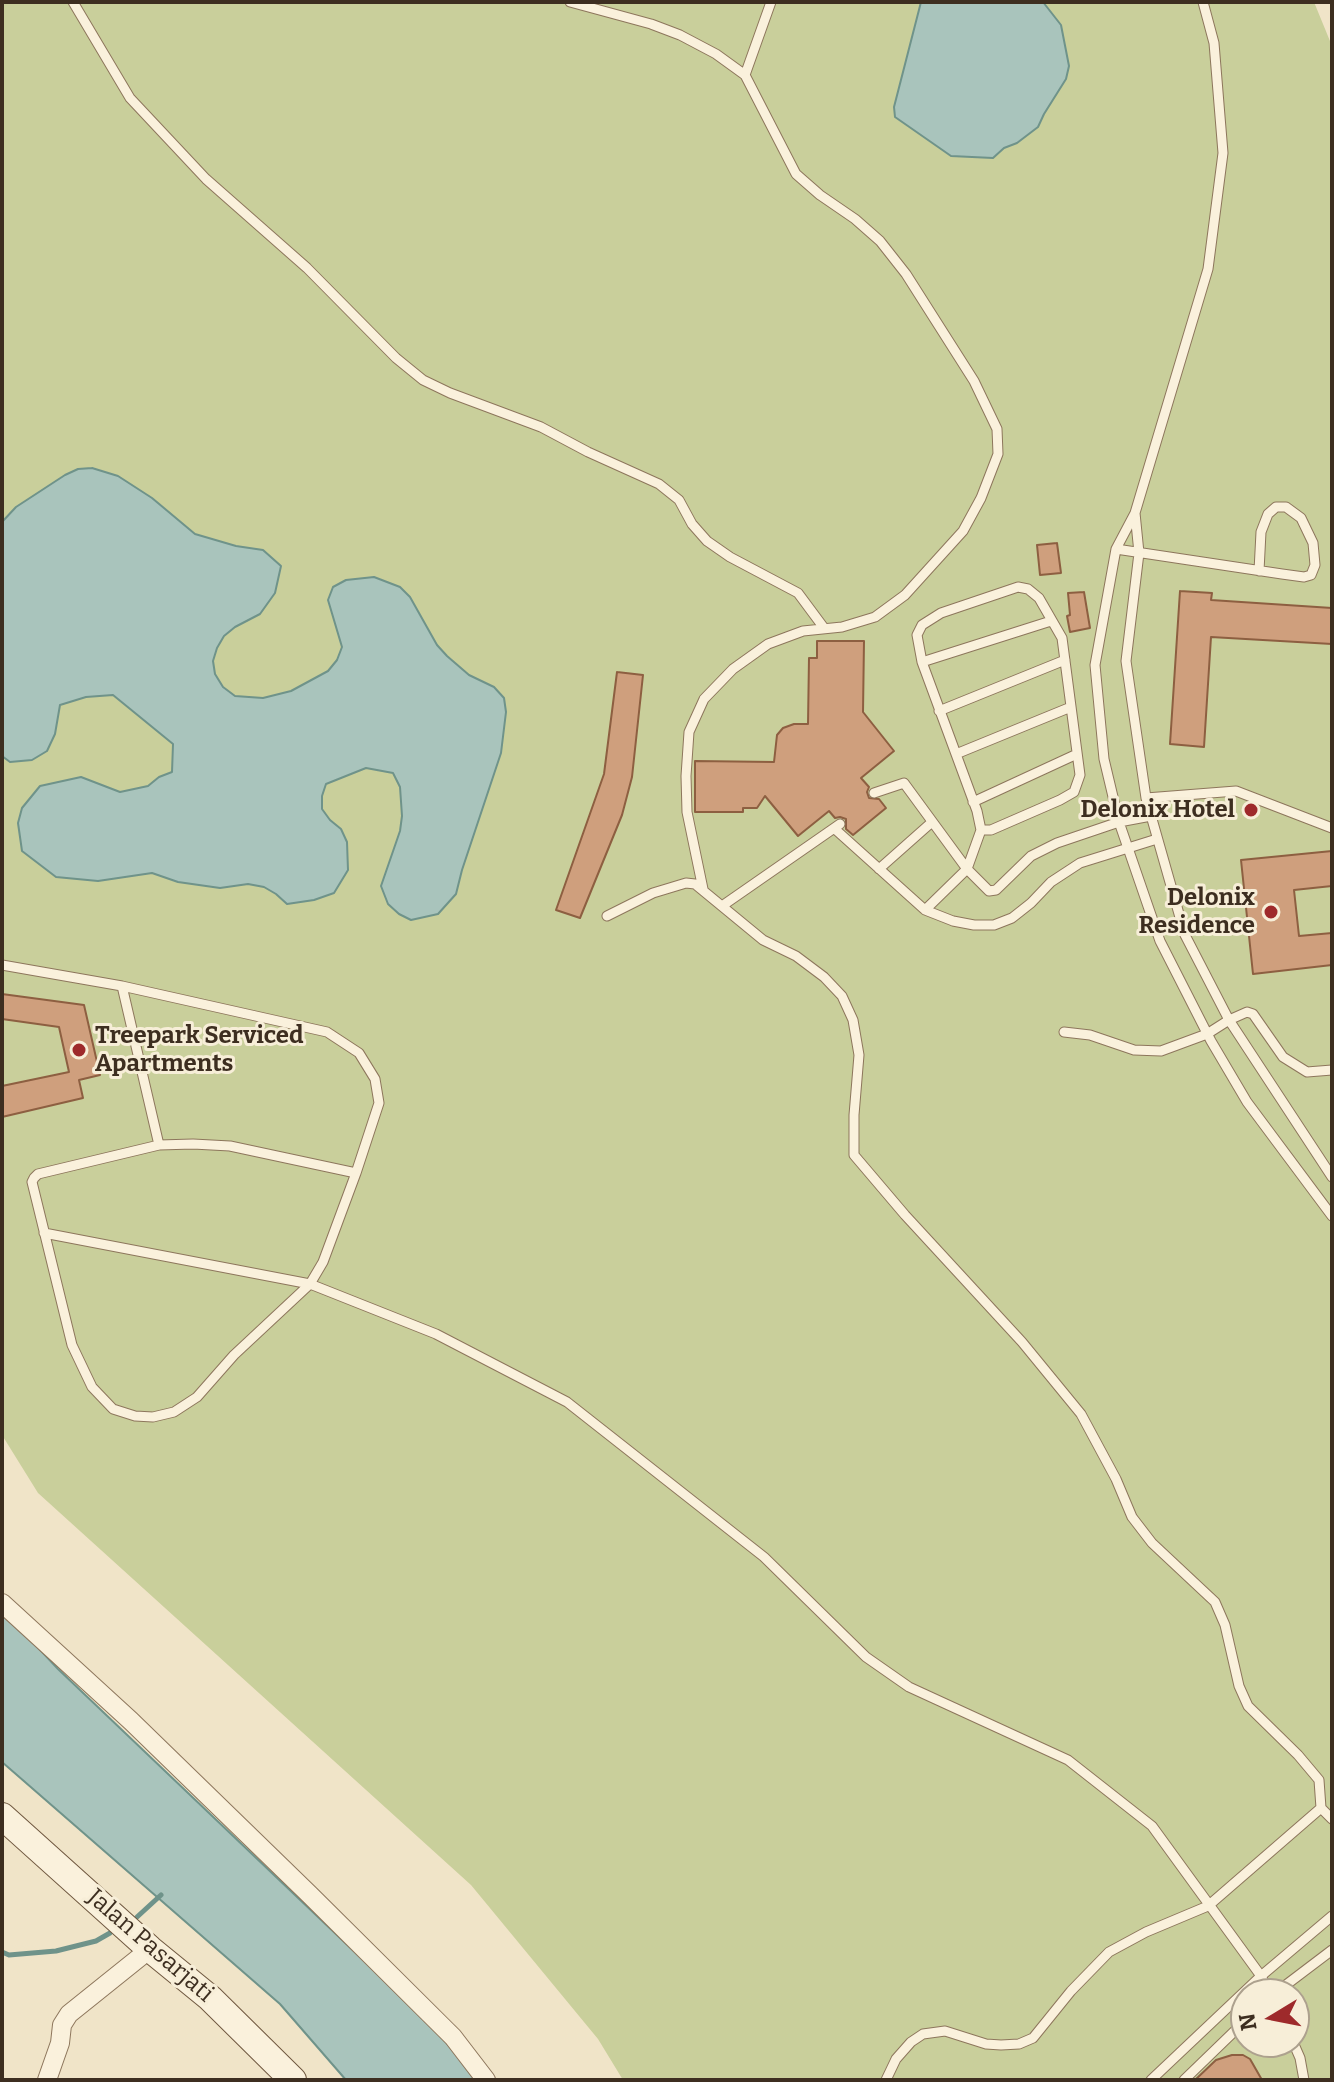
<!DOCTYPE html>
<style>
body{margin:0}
#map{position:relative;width:1334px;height:2082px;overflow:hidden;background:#f0e4c8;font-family:Bitter,serif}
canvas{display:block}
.frame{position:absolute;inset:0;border:4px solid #3d2e20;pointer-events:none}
.north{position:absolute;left:1230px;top:1978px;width:80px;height:80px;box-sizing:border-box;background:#f7eed8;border:2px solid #ada18e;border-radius:50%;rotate:260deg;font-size:22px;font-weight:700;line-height:32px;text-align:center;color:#3d2e20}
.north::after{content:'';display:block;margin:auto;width:28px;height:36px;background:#9e2a2b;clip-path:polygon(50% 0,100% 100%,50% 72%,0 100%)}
</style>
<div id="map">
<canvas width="1334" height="2082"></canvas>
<div class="frame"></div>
<div class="north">N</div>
</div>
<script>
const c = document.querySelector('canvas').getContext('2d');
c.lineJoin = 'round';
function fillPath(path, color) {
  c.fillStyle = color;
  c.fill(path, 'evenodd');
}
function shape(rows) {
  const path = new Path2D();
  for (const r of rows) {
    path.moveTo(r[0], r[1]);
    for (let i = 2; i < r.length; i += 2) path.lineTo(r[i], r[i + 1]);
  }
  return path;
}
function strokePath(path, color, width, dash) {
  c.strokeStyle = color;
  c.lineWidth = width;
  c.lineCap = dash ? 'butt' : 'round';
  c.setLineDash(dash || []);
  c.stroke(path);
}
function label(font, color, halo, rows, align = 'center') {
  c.font = font + ' Bitter,serif';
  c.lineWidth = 6;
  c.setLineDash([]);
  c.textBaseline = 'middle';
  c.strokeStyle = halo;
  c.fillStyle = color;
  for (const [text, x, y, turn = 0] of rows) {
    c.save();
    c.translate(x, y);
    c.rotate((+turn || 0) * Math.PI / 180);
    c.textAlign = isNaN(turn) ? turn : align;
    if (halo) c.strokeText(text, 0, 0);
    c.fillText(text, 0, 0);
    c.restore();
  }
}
fillPath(shape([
 [2,2,1314,2,1332,46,1332,2080,623,2080,598,2039,471,1885,38,1493,2,1435],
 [1246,1994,1294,1994,1294,2042,1246,2042]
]), '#c9cf9b');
const water = shape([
 [921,2,1043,2,1061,25,1069,66,1066,79,1044,114,1038,127,1017,143,1004,148,993,158,951,156,895,117,894,107,921,2],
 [92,468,118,476,152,498,195,534,236,546,263,550,281,566,275,593,260,614,235,627,224,636,217,648,213,661,215,674,223,687,235,696,263,698,291,691,328,671,337,660,342,647,328,600,333,587,346,580,374,577,400,587,410,597,437,645,447,656,469,675,494,687,504,698,506,712,501,753,462,870,456,894,438,914,411,920,399,914,388,904,381,886,400,831,402,816,400,787,393,773,366,768,326,784,322,796,322,809,330,820,341,829,347,842,348,870,334,893,314,900,287,904,276,894,264,887,248,884,220,888,178,882,152,873,98,881,56,877,22,851,18,823,22,808,40,786,81,777,120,792,148,786,159,777,172,772,173,744,113,695,86,697,60,705,55,734,47,751,32,760,10,762,2,756,2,522,16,507,65,475,78,469,92,468],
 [2,1609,58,1669,424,2018,471,2070,477,2080,346,2080,280,2004,2,1762,2,1609]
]);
fillPath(water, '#a9c4bc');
strokePath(water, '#6f938a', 2);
strokePath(shape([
 [137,1917,161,1895],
 [2,1952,9,1955,56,1951,96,1941,110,1933]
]), '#6f938a', 5);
const building = shape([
 [1057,543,1061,573,1040,575,1037,545,1057,543],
 [1180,591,1212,593,1211,600,1332,608,1332,644,1211,637,1204,747,1170,744,1180,591],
 [1084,592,1090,628,1070,632,1067,616,1070,615,1068,593,1084,592],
 [817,641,864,641,863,712,894,751,861,778,869,787,867,792,869,798,879,799,886,808,853,835,846,829,846,819,840,817,835,818,829,811,798,836,765,796,757,808,743,808,743,812,695,812,695,761,774,762,777,735,783,728,794,724,808,724,809,658,817,658,817,641],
 [617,672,643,675,632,777,622,815,580,918,556,910,604,774,617,672],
 [1332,851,1332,886,1294,890,1299,936,1332,933,1332,965,1253,974,1241,860,1332,851],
 [2,994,84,1005,100,1075,79,1080,83,1098,2,1117,2,1086,69,1072,59,1027,2,1019,2,994],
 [1232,2055,1243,2055,1250,2059,1262,2080,1195,2080,1216,2060,1232,2055]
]);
fillPath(building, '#cf9f7d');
strokePath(building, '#8d5f41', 2);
const lane = shape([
 [73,2,130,98,206,179,307,268,396,358,423,380,450,393,541,427,588,452,659,484,679,500,692,524,707,541,730,557,798,593,824,628],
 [570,2,651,24,680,35,716,54,745,75,796,174,820,195,855,219,880,241,906,274,974,381,997,429,998,454,981,498,963,531,905,595,875,617,842,627,803,631,768,644,733,669,704,699,689,732,686,776,687,812,703,889],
 [1203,2,1214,43,1223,153,1208,269,1135,513,1116,549,1095,665,1104,759,1119,822,1160,941,1211,1041,1247,1102,1332,1216],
 [745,75,771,2],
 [1135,513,1139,553,1126,661,1146,798,1185,935,1229,1020,1332,1177],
 [1116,549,1282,574,1304,577,1311,575,1315,565,1313,543,1301,518,1286,507,1276,507,1268,514,1261,532,1259,571],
 [922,662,1051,621],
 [939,711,1065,660],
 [956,754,1071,707],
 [874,793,904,783,967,869,989,891,996,890,1031,856,1057,843,1119,822,1151,816],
 [1146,798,1236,791,1332,828],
 [973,802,1077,754],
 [836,830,925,910,953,921,974,925,994,925,1012,918,1031,903,1051,882,1080,863,1157,839],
 [879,869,932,822],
 [722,906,840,824],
 [925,910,967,869,981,830,977,811,922,662,917,635,922,625,941,613,1018,587,1028,589,1039,598,1062,638,1080,775,1074,792,1060,800,991,830,981,830],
 [607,916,653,893,686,883,695,884,763,940,796,956,824,977,842,996,853,1020,859,1055,854,1115,854,1155,905,1215,1022,1342,1081,1414,1116,1479,1132,1517,1152,1543,1215,1602,1225,1625,1239,1686,1248,1706,1298,1755,1319,1780,1321,1808,1208,1906,1146,1932,1109,1952,1071,1991,1033,2038,1019,2044,1001,2045,986,2044,945,2031,923,2034,911,2042,896,2059,886,2080],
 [2,965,122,986,327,1032,359,1053,375,1079,379,1103,356,1173,323,1262,310,1284,234,1355,197,1397,174,1412,153,1417,135,1416,113,1409,92,1387,72,1345,32,1182,34,1178,38,1174,159,1145,193,1144,230,1146,356,1173],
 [122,986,159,1145],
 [1064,1032,1090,1035,1134,1050,1161,1051,1207,1034,1229,1020,1247,1012,1253,1014,1283,1057,1307,1072,1332,1070],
 [44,1233,310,1284,436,1334,567,1402,764,1557,866,1657,909,1687,1068,1760,1152,1826,1261,1976,1270,1994],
 [1321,1808,1332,1819],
 [1274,1994,1332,1950],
 [1293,2042,1300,2058,1304,2080],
 [1151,2080,1261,1976,1332,1916],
 [1184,2080,1246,2020]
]);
const street = shape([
 [2,1603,131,1721,310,1895,453,2037,486,2080],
 [47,2080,60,2043,62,2025,69,2014,150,1949]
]);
const secondary = shape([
 [2,1816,150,1949,210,1998,293,2080]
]);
strokePath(lane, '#8d765c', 11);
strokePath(street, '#8d765c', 20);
strokePath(secondary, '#6f573f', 28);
strokePath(lane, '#faf1dc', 9);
strokePath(street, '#faf1dc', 18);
strokePath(secondary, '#faf1dc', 26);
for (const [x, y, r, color] of [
 [1251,810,8,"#9e2a2b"],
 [1271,912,8,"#9e2a2b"],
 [79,1050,8,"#9e2a2b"]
]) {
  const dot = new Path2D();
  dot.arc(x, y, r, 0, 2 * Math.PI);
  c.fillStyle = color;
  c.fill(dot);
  strokePath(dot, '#f7eed8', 3);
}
label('bold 24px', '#3d2e20', '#f7eed8', [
 ["Delonix Hotel",1235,810],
 ["Delonix",1255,898],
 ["Residence",1255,926],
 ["Treepark Serviced",95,1036,"left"],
 ["Apartments",95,1064,"left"]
], 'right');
label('24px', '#3d2e20', '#f7eed8', [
 ["Jalan Pasarjati",150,1946,41]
]);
</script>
